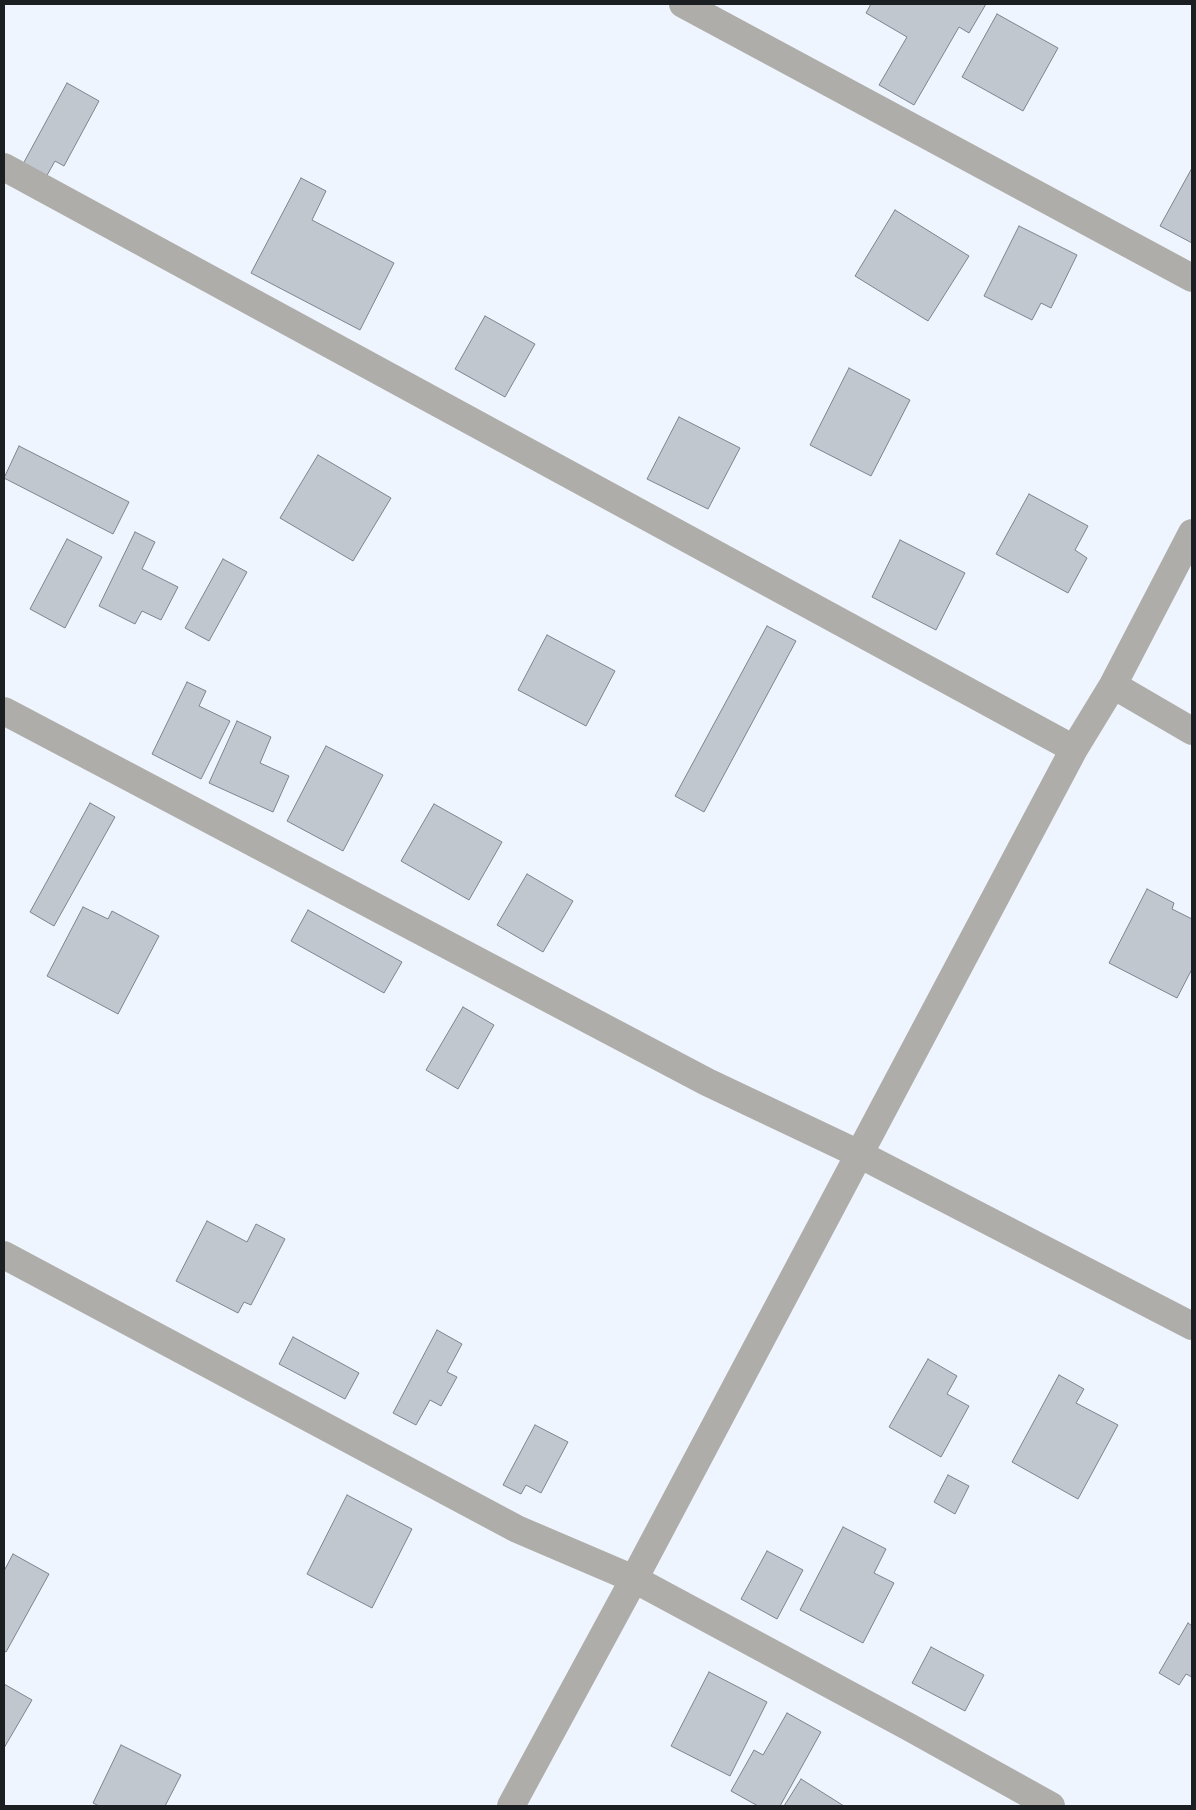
<!DOCTYPE html>
<style>
body{margin:0}
#map{position:relative;width:1196px;height:1810px;overflow:hidden;background:#eef5fe;font-family:Commissioner,sans-serif}
canvas{display:block}
.frame{position:absolute;inset:0;border:5px solid #1c1f22;pointer-events:none}
</style>
<div id="map">
<canvas width="1196" height="1810"></canvas>
<div class="frame"></div>
</div>
<script>
const c = document.querySelector('canvas').getContext('2d');
c.lineJoin = 'round';
function fillPath(path, color) {
  c.fillStyle = color;
  c.fill(path, 'evenodd');
}
function shape(rows) {
  const path = new Path2D();
  for (const r of rows) {
    path.moveTo(r[0], r[1]);
    for (let i = 2; i < r.length; i += 2) path.lineTo(r[i], r[i + 1]);
  }
  return path;
}
function strokePath(path, color, width, dash) {
  c.strokeStyle = color;
  c.lineWidth = width;
  c.lineCap = dash ? 'butt' : 'round';
  c.setLineDash(dash || []);
  c.stroke(path);
}
const building = shape([
 [871,4,986,4,969,33,959,27,914,105,879,85,907,37,866,13,871,4],
 [997,14,1058,48,1023,111,962,77,997,14],
 [67,83,99,101,64,166,55,161,46,177,23,164,67,83],
 [1192,168,1192,243,1160,226,1192,168],
 [301,178,326,191,312,220,394,263,360,330,251,273,301,178],
 [895,210,969,256,928,321,855,276,895,210],
 [1019,226,1077,255,1051,308,1041,303,1032,320,984,296,1019,226],
 [485,316,535,344,505,397,455,369,485,316],
 [849,368,910,400,871,476,810,445,849,368],
 [679,417,740,448,708,509,647,479,679,417],
 [19,446,129,502,113,534,4,478,19,446],
 [318,455,391,498,353,561,280,518,318,455],
 [1029,494,1088,526,1075,550,1087,558,1068,593,996,554,1029,494],
 [135,532,155,542,142,569,178,587,161,620,142,611,135,624,99,606,135,532],
 [67,539,102,557,65,628,30,609,67,539],
 [900,540,965,573,936,630,872,597,900,540],
 [223,559,247,572,209,641,185,628,223,559],
 [767,626,796,641,704,812,675,796,767,626],
 [547,635,615,671,586,726,518,690,547,635],
 [187,682,206,691,199,706,230,721,201,779,152,754,187,682],
 [237,721,271,737,260,763,289,776,273,812,209,783,237,721],
 [326,746,383,775,343,851,287,821,326,746],
 [90,803,115,817,54,926,30,912,90,803],
 [434,804,502,842,469,900,401,861,434,804],
 [527,874,573,901,543,952,497,925,527,874],
 [1147,889,1174,903,1172,909,1192,919,1192,918,1192,969,1177,998,1109,963,1147,889],
 [83,907,108,919,112,911,159,936,118,1014,47,976,83,907],
 [308,910,402,962,384,993,291,941,308,910],
 [463,1007,494,1025,458,1089,426,1070,463,1007],
 [207,1221,247,1242,256,1224,285,1239,251,1305,244,1302,238,1313,176,1281,207,1221],
 [437,1330,462,1344,447,1372,457,1377,441,1406,430,1400,416,1425,393,1413,437,1330],
 [293,1337,359,1373,345,1399,279,1364,293,1337],
 [928,1359,957,1376,947,1394,969,1406,941,1457,889,1427,928,1359],
 [1059,1375,1084,1389,1076,1403,1118,1425,1078,1499,1012,1462,1059,1375],
 [535,1425,568,1442,541,1493,526,1485,521,1494,503,1485,535,1425],
 [948,1475,969,1486,955,1514,934,1502,948,1475],
 [347,1495,412,1529,372,1608,307,1574,347,1495],
 [843,1527,886,1549,874,1573,894,1583,863,1643,800,1610,843,1527],
 [767,1551,803,1570,777,1619,741,1599,767,1551],
 [13,1554,49,1574,6,1652,4,1651,4,1571,13,1554],
 [1188,1623,1192,1626,1192,1677,1186,1674,1179,1685,1159,1673,1188,1623],
 [931,1647,984,1675,965,1711,912,1683,931,1647],
 [709,1672,767,1702,730,1776,671,1746,709,1672],
 [4,1684,32,1700,4,1748,4,1684],
 [787,1713,821,1732,780,1806,758,1806,731,1791,754,1750,763,1755,787,1713],
 [121,1745,181,1775,165,1806,99,1806,93,1803,121,1745],
 [801,1779,844,1806,784,1806,801,1779]
]);
fillPath(building, '#c0c7cf');
strokePath(building, '#7e848c', 1);
strokePath(shape([
 [683,4,1192,278],
 [4,167,1074,749],
 [1113,685,1192,731],
 [4,711,707,1082,859,1154,1192,1326],
 [4,1255,517,1529,634,1579,909,1727,1051,1806],
 [511,1806,634,1579,1074,749,1113,685,1192,533]
]), '#afada9', 28);
</script>
